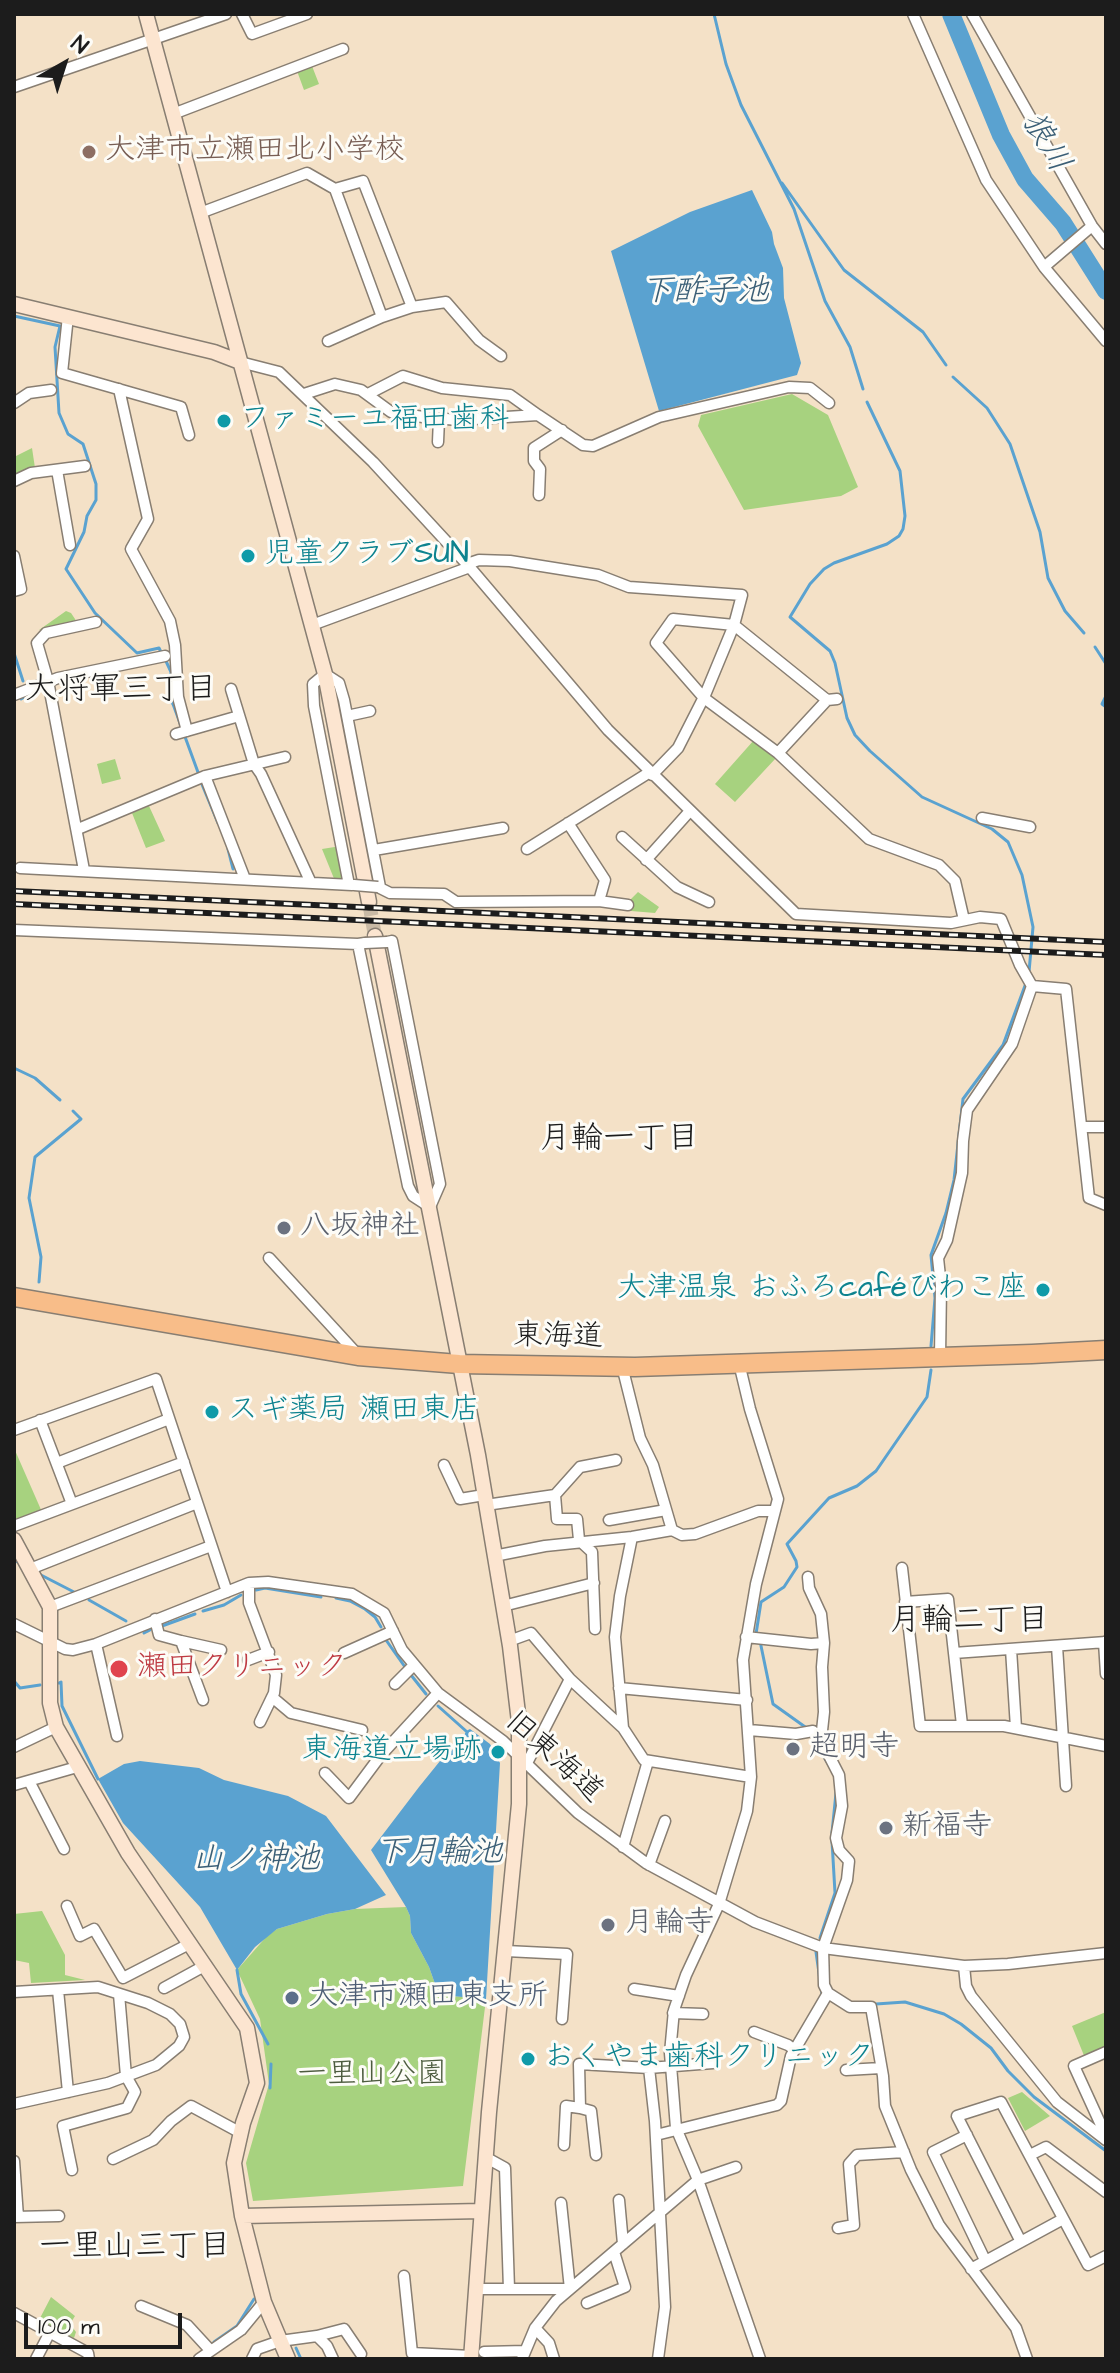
<!DOCTYPE html>
<meta charset="utf-8">
<style>
body{margin:0}
#map{position:relative;width:1120px;height:2373px;overflow:hidden;background:#f4e1c7;font-family:"Architects Daughter",sans-serif}
canvas{display:block}
.frame{position:absolute;inset:0;border:16px solid #1c1c1c;pointer-events:none}
.north{position:absolute;left:24px;top:24px;width:80px;height:80px;-webkit-text-stroke:6px #fdfcf7;paint-order:stroke;rotate:39deg;font-size:22px;font-weight:700;line-height:32px;text-align:center;color:#1c1c1c}
.north::after{content:'';display:block;margin:auto;width:28px;height:36px;background:#1c1c1c;clip-path:polygon(50% 0,100% 100%,50% 72%,0 100%)}
.scale{position:absolute;left:24px;top:2313px;width:158px;height:36px;box-sizing:border-box;border:4px solid #1c1c1c;border-top:0;padding-left:10px;font-size:24px;line-height:28px;white-space:nowrap;color:#1c1c1c;-webkit-text-stroke:6px #fdfcf7;paint-order:stroke}
</style>
<div id="map">
<canvas width="1120" height="2373"></canvas>
<div class="frame"></div>
<div class="north">N</div>
<div class="scale">100 m</div>
</div>
<script>
const c = document.querySelector('canvas').getContext('2d');
c.lineJoin = 'round';
function fillPath(path, color) {
  c.fillStyle = color;
  c.fill(path, 'evenodd');
}
function shape(rows) {
  const path = new Path2D();
  for (const r of rows) {
    path.moveTo(r[0], r[1]);
    for (let i = 2; i < r.length; i += 2) path.lineTo(r[i], r[i + 1]);
  }
  return path;
}
function strokePath(path, color, width, dash) {
  c.strokeStyle = color;
  c.lineWidth = width;
  c.lineCap = dash ? 'butt' : 'round';
  c.setLineDash(dash || []);
  c.stroke(path);
}
function label(font, color, halo, rows, align = 'center') {
  c.font = font + ' "Architects Daughter","Klee One",sans-serif';
  c.lineWidth = 6;
  c.setLineDash([]);
  c.textBaseline = 'middle';
  c.strokeStyle = halo;
  c.fillStyle = color;
  for (const [text, x, y, turn = 0] of rows) {
    c.save();
    c.translate(x, y);
    c.rotate((+turn || 0) * Math.PI / 180);
    c.textAlign = isNaN(turn) ? turn : align;
    if (halo) c.strokeText(text, 0, 0);
    c.fillText(text, 0, 0);
    c.restore();
  }
}
fillPath(shape([
 [312,66,319,84,304,90,297,71],
 [792,394,828,415,858,487,841,496,744,510,698,426,701,415],
 [32,448,35,468,14,476,14,457],
 [66,611,71,613,77,622,39,630],
 [754,740,776,758,735,802,715,784],
 [115,759,121,779,102,784,97,764],
 [149,806,165,841,146,848,132,813],
 [341,846,347,881,335,881,322,849],
 [638,892,659,907,655,913,631,911,631,899],
 [14,1448,42,1512,20,1520,14,1517],
 [406,1907,410,1916,411,1933,429,1967,439,1995,486,1999,463,2186,253,2201,246,2163,269,2084,260,2019,237,1970,267,1936,277,1929,327,1914,355,1909],
 [42,1911,65,1955,65,1975,85,1980,31,1983,29,1963,14,1960,14,1914],
 [1106,2012,1106,2048,1085,2058,1072,2026],
 [1022,2092,1050,2116,1025,2131,1008,2098],
 [51,2297,75,2316,70,2324,76,2332,74,2338,39,2320]
]), '#a7d27f');
fillPath(shape([
 [752,190,772,232,774,244,783,268,784,298,801,363,797,375,659,411,611,251,690,212],
 [470,1729,490,1744,500,1763,486,1999,439,1995,429,1967,411,1933,410,1916,406,1907,371,1850,419,1787,440,1761,462,1741,466,1731],
 [140,1761,199,1768,224,1780,288,1796,326,1816,386,1895,355,1909,327,1914,277,1929,255,1947,237,1970,200,1907,123,1823,98,1779,124,1764]
]), '#5aa2d0');
strokePath(shape([
 [714,14,726,64,741,105,794,209,825,301,850,347,863,389],
 [782,183,844,270,923,332,946,365],
 [14,316,60,326,55,347,59,413,68,434,83,444,96,484,96,500,87,516,84,532,66,569,95,613,137,653,159,648,161,652],
 [953,377,987,408,1010,444,1040,532,1048,578,1065,611,1084,633],
 [867,402,900,471,905,516,903,529,899,536,887,544,834,563,824,569,810,584,790,617,830,651,835,663,847,718,855,735,870,751,922,797,992,829,1008,842,1022,875,1033,927,1029,972],
 [1095,647,1106,664],
 [14,653,23,681],
 [165,659,171,672,168,698,173,704,199,775],
 [1106,696,1102,704,1106,707],
 [21,699,26,696],
 [201,782,218,823],
 [228,849,233,869],
 [14,1068,35,1078,60,1100],
 [39,1282,41,1257,29,1198,35,1157,81,1119,73,1111],
 [931,1346,935,1298,931,1255,946,1213,954,1180,963,1099,1003,1045,1026,983],
 [14,1560,21,1564],
 [39,1574,74,1592],
 [256,1590,265,1588,321,1597],
 [336,1598,350,1601,365,1609,375,1617,381,1627],
 [89,1600,126,1621],
 [203,1611,224,1605,241,1595],
 [162,1626,195,1614],
 [144,1633,150,1630],
 [756,1634,761,1602,784,1587,797,1567,796,1561,787,1544,829,1498,857,1486,876,1471,927,1397,931,1370],
 [386,1640,405,1667],
 [760,1641,773,1704,808,1729],
 [411,1675,426,1694],
 [14,1681,20,1688,40,1685],
 [59,1683,61,1682,62,1706,98,1779],
 [438,1706,466,1731],
 [814,1741,832,1770],
 [832,1833,836,1793],
 [820,1938,835,1893,832,1841],
 [816,1952,822,1994],
 [237,1970,241,1994,268,2044],
 [876,2004,905,2002,944,2014,961,2024,991,2048,1008,2071,1034,2097,1106,2151],
 [270,2088,271,2064],
 [214,2342,237,2326,254,2299],
 [296,2348,301,2359]
]), '#5aa2d0', 3);
strokePath(shape([
 [951,14,1001,135,1025,179,1063,223,1106,291]
]), '#5aa2d0', 18);
strokePath(shape([
 [369,902,375,936]
]), '#c9baa5', 14, [14, 7]);
const street = shape([
 [242,14,252,34,307,14],
 [913,14,986,180,1044,267,1106,341],
 [972,14,1092,226,1106,244],
 [14,87,226,14],
 [173,114,343,49],
 [200,213,307,173,335,189,382,317,412,307,363,181,335,189],
 [1044,267,1092,226],
 [412,307,446,302,479,340,501,356],
 [68,316,62,373,181,407,189,435],
 [328,341,382,317],
 [240,362,279,372,373,462,467,564,608,730,796,914,951,923,980,917,1001,919,1020,965,1032,986,1066,989,1089,1198,1106,1205],
 [119,389,148,519,131,549,170,621,175,645,178,697,187,731],
 [304,394,335,384,361,390,391,412,423,417,458,420,538,415,583,445,593,446,659,417,789,387,810,388,829,403],
 [368,394,403,376,442,388,510,395,538,415],
 [14,403,29,393,51,390],
 [438,442,439,419],
 [57,470,70,545],
 [14,481,31,473,85,466],
 [539,495,540,469,534,461,534,448,562,430],
 [14,556,21,589,14,591],
 [467,564,479,560,510,561,598,575,629,587,742,595,734,625,705,695,678,748,652,775],
 [312,625,470,567],
 [231,689,254,764,261,774,311,883],
 [14,695,58,678,165,656],
 [827,700,734,625,673,619,656,643,704,698,778,753,869,839,939,865,955,881,964,920],
 [347,716,370,711],
 [176,734,239,716],
 [778,753,827,700,837,699],
 [205,776,245,879],
 [982,818,1030,827],
 [568,823,605,880,599,901],
 [78,829,205,776,285,757],
 [622,837,677,887,709,902],
 [527,849,650,772],
 [374,850,503,828],
 [646,860,689,812],
 [20,868,352,885],
 [84,870,48,681,37,643,46,633,96,622],
 [349,885,314,706,313,684,325,674,339,683,344,700,380,887],
 [378,887,390,893,444,894,456,902,599,901,628,905],
 [14,930,358,944],
 [365,943,358,944,408,1186,413,1196,430,1207,440,1184,392,941,387,942],
 [1082,1127,1106,1127],
 [269,1258,357,1354],
 [940,1357,941,1286,938,1258,947,1240,962,1173,963,1141,967,1110,1012,1044,1032,986],
 [739,1363,750,1409,778,1499,756,1584,743,1660,751,1777,747,1811,719,1904,686,1975,674,2010,670,2053,676,2128,698,2180,760,2359],
 [622,1366,640,1438,653,1465,672,1530],
 [40,1420,72,1504],
 [14,1430,156,1379,227,1592],
 [57,1463,169,1419],
 [444,1465,460,1499,484,1495],
 [555,1495,580,1467,616,1460],
 [486,1505,555,1495,557,1519,577,1519,579,1540,592,1552,595,1629],
 [609,1520,666,1510],
 [14,1526,184,1462],
 [494,1556,545,1546,632,1537,672,1530,682,1535,695,1534,758,1511,774,1511],
 [902,1568,920,1726,1004,1726,1106,1746],
 [30,1569,197,1503],
 [808,1577,809,1588,821,1614,824,1643,822,1667,824,1712,821,1740,839,1775,842,1806,836,1838,839,1850,849,1861,847,1880,823,1948,824,1985,828,1993,850,2007,871,2007,883,2076,885,2106,911,2170,939,2225,1016,2328,1027,2359],
 [249,1583,249,1603,276,1675,274,1693,260,1722],
 [905,1602,948,1599,962,1725],
 [503,1606,594,1583],
 [50,1607,211,1546],
 [155,1619,159,1635,181,1641,203,1700],
 [14,1624,65,1649,73,1650,96,1644,249,1583,268,1582,352,1594,384,1613,402,1650,438,1693,503,1741,578,1813,646,1863,755,1922,823,1948,964,1966,1008,1964,1106,1953],
 [746,1637,811,1644,824,1643],
 [181,1641,221,1650],
 [509,1641,531,1633,570,1679,623,1728,644,1760,751,1777],
 [1104,1642,1106,1674],
 [96,1644,117,1736],
 [1057,1646,1066,1786],
 [1011,1649,1016,1728],
 [344,1653,393,1631],
 [954,1653,1106,1642],
 [248,1660,269,1652],
 [395,1684,414,1665],
 [619,1688,747,1700],
 [272,1697,291,1713,362,1730],
 [623,1728,615,1637,620,1596,632,1537],
 [749,1730,796,1734,813,1731,821,1740],
 [14,1747,56,1727],
 [526,1765,570,1679],
 [325,1773,349,1798,381,1755,438,1693],
 [29,1781,64,1849],
 [14,1785,77,1767],
 [623,1847,648,1761],
 [649,1865,665,1821],
 [67,1906,80,1936,94,1929,123,1978,191,1943],
 [506,1951,567,1954,562,2019],
 [964,1966,966,1986,971,1996,1057,2102,1106,2140],
 [164,1988,206,1965],
 [634,1989,679,1996],
 [58,1990,68,2092],
 [14,1992,98,1987,148,2003,170,2014,180,2024,184,2037,179,2046,156,2065,108,2083,14,2104],
 [673,2013,703,2014],
 [754,2032,788,2045,795,2050],
 [1106,2052,1074,2066,1106,2136],
 [649,2068,713,2063],
 [846,2070,881,2068],
 [580,2108,591,2111,596,2155],
 [656,2135,777,2105,781,2101,791,2056,828,1993],
 [967,2135,933,2152,985,2260],
 [564,2145,566,2106,580,2108,579,2064,649,2068,655,2121,665,2307,658,2359],
 [1030,2155,1046,2147,1106,2192],
 [485,2157,505,2168,509,2289],
 [113,2159,153,2140,171,2121,191,2106,241,2133],
 [14,2161,18,2217],
 [72,2170,63,2126,127,2108,135,2092,126,2076,119,1994],
 [619,2200,623,2244],
 [561,2203,570,2289],
 [14,2217,59,2216],
 [838,2228,854,2225,849,2164,857,2155,904,2152],
 [1020,2240,957,2116,1001,2102,1088,2265,1106,2256],
 [971,2269,1063,2219],
 [404,2276,412,2353,471,2356],
 [476,2289,570,2289],
 [587,2303,625,2287,614,2252],
 [141,2306,187,2325,210,2350],
 [14,2313,88,2353,89,2359],
 [535,2328,549,2343,554,2359],
 [317,2336,344,2329,361,2354],
 [484,2352,525,2351],
 [36,2359,50,2332],
 [199,2359,241,2330,264,2302],
 [252,2359,257,2349,280,2341,317,2336,327,2346,333,2359],
 [522,2359,535,2328,556,2301,698,2180,736,2167]
]);
const secondary = shape([
 [146,14,325,674,369,902],
 [14,304,214,352,240,362],
 [375,936,478,1455,510,1646,519,1722,519,1804,489,2112,471,2359],
 [14,1540,50,1607,50,1703,56,1727,128,1853,247,2028,257,2083,243,2123,234,2163,242,2216,264,2302,288,2359],
 [242,2216,481,2211]
]);
const highway = shape([
 [14,1297,358,1356,459,1364,635,1367,1032,1354,1106,1350]
]);
strokePath(street, '#887e72', 13);
strokePath(secondary, '#887e72', 17);
strokePath(highway, '#887e72', 21);
strokePath(street, '#fff', 10);
strokePath(secondary, '#fce5d0', 14);
strokePath(highway, '#f8bd89', 18);
const rail = shape([
 [14,891,1106,942],
 [14,904,1106,955]
]);
strokePath(rail, '#1c1c1c', 6);
strokePath(rail, '#fdfcf7', 3, [9]);
const streetBridge = shape([
 [354,885,378,887],
 [365,943,387,942]
]);
strokePath(streetBridge, '#887e72', 13, []);
strokePath(streetBridge, '#fff', 10);
for (const [x, y, r, color] of [
 [89,152,8,"#8d6e63"],
 [224,421,8,"#0f9aa8"],
 [248,556,8,"#0f9aa8"],
 [284,1228,8,"#6b7280"],
 [1043,1290,8,"#0f9aa8"],
 [212,1412,8,"#0f9aa8"],
 [119,1669,10,"#e0444e"],
 [793,1749,8,"#6b7280"],
 [498,1752,8,"#0f9aa8"],
 [886,1828,8,"#6b7280"],
 [608,1925,8,"#6b7280"],
 [292,1998,8,"#5c6f8a"],
 [528,2059,8,"#0f9aa8"]
]) {
  const dot = new Path2D();
  dot.arc(x, y, r, 0, 2 * Math.PI);
  c.fillStyle = color;
  c.fill(dot);
  strokePath(dot, '#fdfcf7', 3);
}
label('30px', '#785e54', '#fdfcf7', [
 ["大津市立瀬田北小学校",105,152]
], 'left');
label('30px', '#0d838f', '#fdfcf7', [
 ["ファミーユ福田歯科",240,421],
 ["児童クラブSUN",264,556],
 ["大津温泉 おふろcaféびわこ座",1027,1290,"right"],
 ["スギ薬局 瀬田東店",228,1412],
 ["東海道立場跡",482,1752,"right"],
 ["おくやま歯科クリニック",544,2059]
], 'left');
label('30px', '#5b616d', '#fdfcf7', [
 ["八坂神社",300,1228],
 ["超明寺",809,1749],
 ["新福寺",902,1828],
 ["月輪寺",624,1925]
], 'left');
label('30px', '#1c1c1c', '#fdfcf7', [
 ["東海道",558,1338,1],
 ["旧東海道",553,1758,42]
]);
label('30px', '#be3a42', '#fdfcf7', [
 ["瀬田クリニック",137,1669]
], 'left');
label('30px', '#4e5e75', '#fdfcf7', [
 ["大津市瀬田東支所",308,1998]
], 'left');
label('30px', '#4d5c3f', '#fdfcf7', [
 ["一里山公園",372,2076]
]);
label('italic 32px', '#3b5f76', '#fdfcf7', [
 ["狼川",1044,143,59],
 ["下酢子池",705,293],
 ["下月輪池",439,1854],
 ["山ノ神池",256,1861]
]);
label('32px', '#1c1c1c', '#fdfcf7', [
 ["大将軍三丁目",121,691],
 ["月輪一丁目",619,1140],
 ["月輪二丁目",969,1622],
 ["一里山三丁目",135,2248]
]);
</script>
